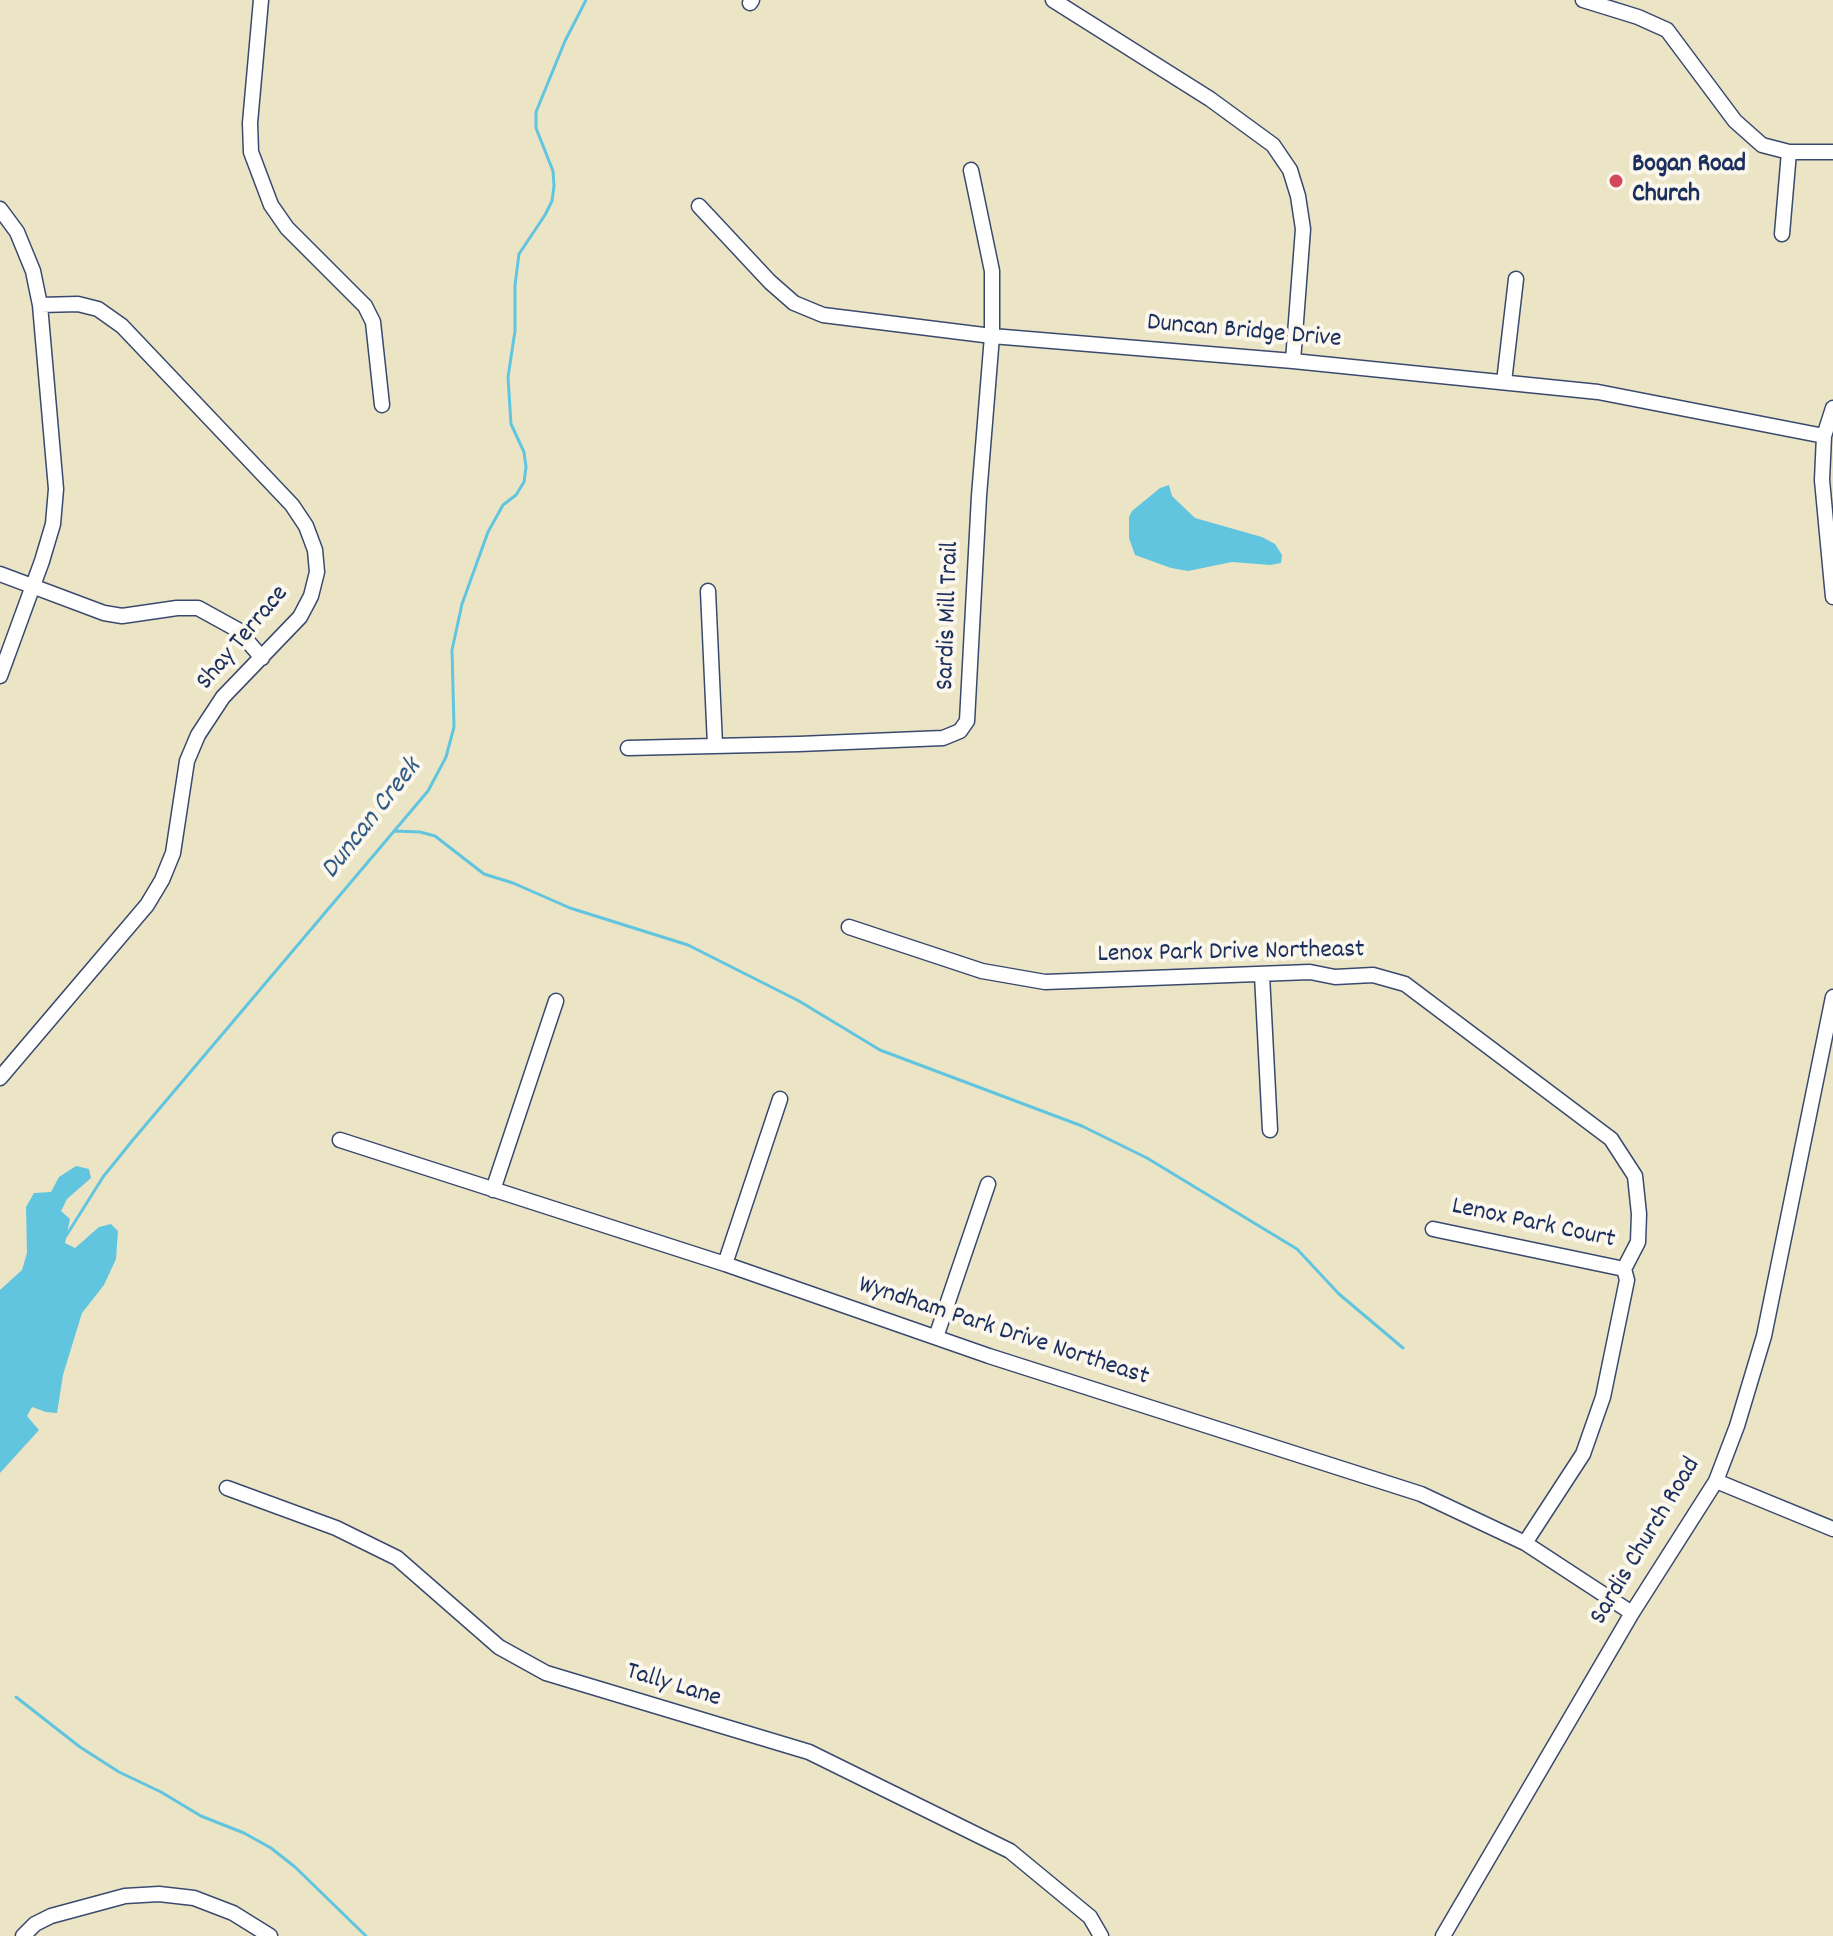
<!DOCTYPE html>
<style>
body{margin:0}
canvas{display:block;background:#ebe5c6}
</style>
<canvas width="1833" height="1936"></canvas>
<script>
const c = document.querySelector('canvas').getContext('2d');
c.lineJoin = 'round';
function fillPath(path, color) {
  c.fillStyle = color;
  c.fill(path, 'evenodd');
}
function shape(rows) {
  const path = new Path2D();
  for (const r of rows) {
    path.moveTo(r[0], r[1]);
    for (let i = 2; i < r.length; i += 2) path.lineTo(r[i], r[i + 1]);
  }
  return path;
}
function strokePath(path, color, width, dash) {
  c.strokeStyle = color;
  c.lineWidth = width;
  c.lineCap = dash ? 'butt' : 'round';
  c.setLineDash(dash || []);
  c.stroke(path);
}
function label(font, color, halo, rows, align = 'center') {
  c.font = font + ' Dekko,sans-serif';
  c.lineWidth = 8;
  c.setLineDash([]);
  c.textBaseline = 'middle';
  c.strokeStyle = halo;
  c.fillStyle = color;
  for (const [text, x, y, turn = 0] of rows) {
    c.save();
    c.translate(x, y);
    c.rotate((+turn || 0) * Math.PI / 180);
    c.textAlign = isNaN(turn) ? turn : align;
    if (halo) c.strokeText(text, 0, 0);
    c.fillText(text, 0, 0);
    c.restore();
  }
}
fillPath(shape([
 [1169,485,1172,496,1195,518,1262,537,1275,544,1282,555,1281,563,1270,565,1232,562,1188,571,1171,568,1135,555,1129,538,1129,517,1132,511,1160,488],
 [76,1166,89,1169,91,1178,67,1199,61,1211,70,1219,65,1243,75,1248,99,1227,111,1224,118,1231,116,1259,104,1285,82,1313,63,1375,57,1413,46,1412,32,1407,27,1416,39,1430,0,1473,0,1290,22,1270,27,1253,26,1207,34,1193,51,1192,59,1177]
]), '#61c5df');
strokePath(shape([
 [394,831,420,832,435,836,484,874,513,883,570,908,688,945,799,1001,880,1050,1082,1126,1147,1158,1297,1249,1339,1294,1403,1348],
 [66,1236,103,1177,132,1141,428,791,446,757,454,727,452,650,462,604,488,532,503,505,516,495,524,482,526,467,524,452,511,424,508,377,515,331,515,285,519,254,545,215,552,201,554,186,553,171,536,128,536,112,565,41,586,0],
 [16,1697,80,1747,119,1772,161,1792,201,1816,244,1833,271,1848,295,1867,366,1936]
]), '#61c5df', 3);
const minor = shape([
 [261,0,250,123,251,152,271,205,287,228,365,306,373,322,382,405],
 [1053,0,1210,99,1273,145,1290,170,1298,196,1303,229,1293,361],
 [1583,0,1638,17,1667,30,1735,121,1762,145,1789,152,1833,152],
 [750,3,752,0],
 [699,206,770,282,794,303,823,315,992,336,1293,361,1598,392,1824,436],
 [0,209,17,232,33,271,40,305,56,489,53,524,42,561,0,676],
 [1782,234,1789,152],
 [1504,382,1516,279],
 [1833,408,1824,436,1822,480,1833,597],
 [0,574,104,613,122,616,177,608,198,608,238,630,262,658],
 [708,591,715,745],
 [628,748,799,744,943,738,960,731,967,721,979,496,992,336,992,271,971,170],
 [849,927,982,971,1045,982,1310,972,1335,977,1373,975,1405,984,1611,1139,1635,1176,1639,1214,1638,1242,1624,1269,1627,1280,1603,1397,1583,1454,1525,1543],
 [1262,975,1270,1130],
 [0,1078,147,905,162,880,173,853,187,761,198,735,223,697,300,617,311,596,317,572,315,550,306,526,292,505,122,326,98,309,78,304,40,305],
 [340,1140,725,1264,989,1356,1421,1494,1525,1543,1632,1613],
 [493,1190,556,1001],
 [1433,1229,1624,1269],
 [725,1264,780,1099],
 [936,1337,988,1184],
 [1716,1481,1833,1529],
 [227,1488,336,1528,397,1558,499,1647,546,1673,809,1752,1010,1851,1090,1917,1101,1936],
 [23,1936,35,1924,51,1916,125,1896,159,1894,194,1898,233,1913,270,1936],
 [1443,1936,1632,1613,1716,1481,1737,1426,1764,1336,1833,997]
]);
strokePath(minor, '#3a4a6e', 17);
strokePath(minor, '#fff', 14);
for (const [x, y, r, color] of [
 [1616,181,8,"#d1495b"]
]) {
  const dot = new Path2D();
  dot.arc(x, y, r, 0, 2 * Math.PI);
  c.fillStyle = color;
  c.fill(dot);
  strokePath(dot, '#fbf7ec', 3);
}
label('bold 26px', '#1b2f5e', '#fbf7ec', [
 ["Bogan Road",1632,166],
 ["Church",1632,196]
], 'left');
label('26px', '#1b2f5e', '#fbf7ec', [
 ["Duncan Bridge Drive",1244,333,5],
 ["Sardis Mill Trail",950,616,-88],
 ["Shay Terrace",244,639,-50],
 ["Lenox Park Drive Northeast",1231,954,-1],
 ["Lenox Park Court",1533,1225,12],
 ["Wyndham Park Drive Northeast",1003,1333,18],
 ["Sardis Church Road",1647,1542,-59],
 ["Tally Lane",673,1687,17]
]);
label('italic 28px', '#305c85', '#fbf7ec', [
 ["Duncan Creek",373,820,-52]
]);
</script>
